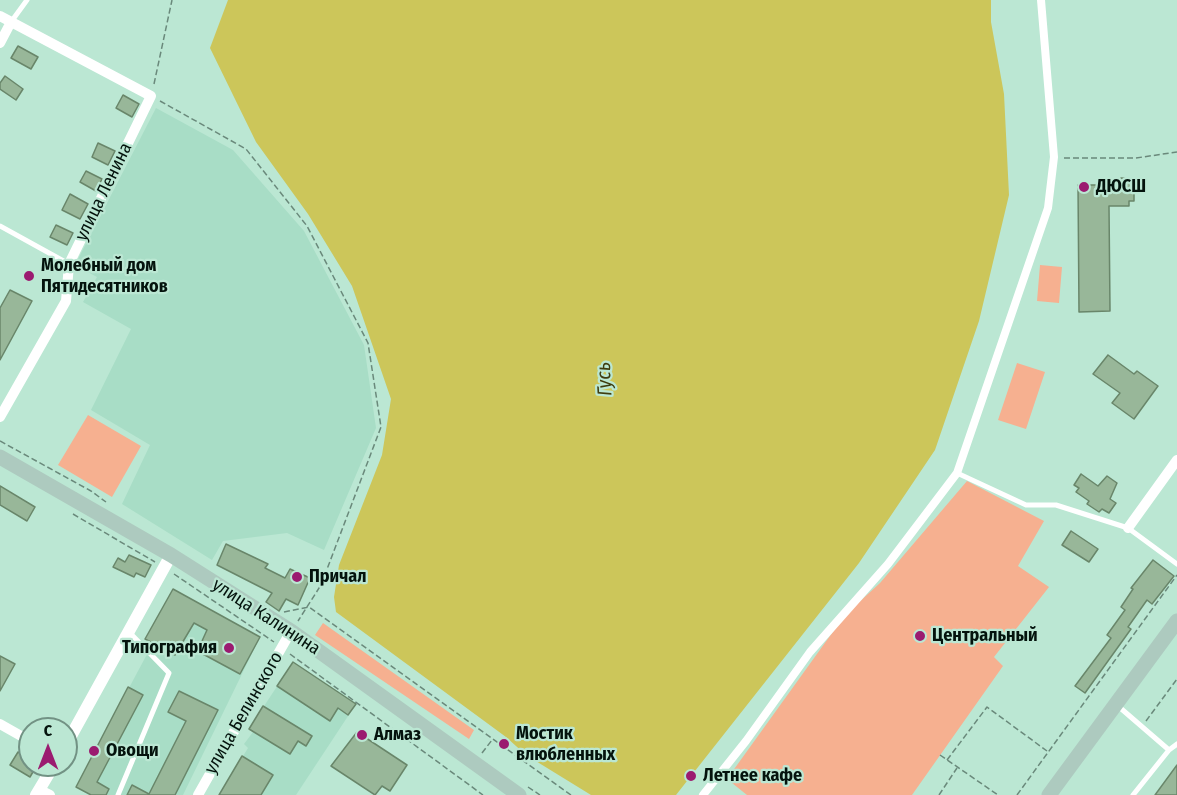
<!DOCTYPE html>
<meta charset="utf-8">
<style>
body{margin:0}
#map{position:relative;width:1177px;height:795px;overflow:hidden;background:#bbe7d3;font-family:"Fira Sans Condensed",sans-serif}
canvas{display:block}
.north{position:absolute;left:18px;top:717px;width:60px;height:60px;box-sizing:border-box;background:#bbe7d3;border:2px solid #729284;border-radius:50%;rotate:0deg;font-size:16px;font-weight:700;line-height:24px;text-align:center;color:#04130d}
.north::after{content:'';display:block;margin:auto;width:21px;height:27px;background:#9b1b70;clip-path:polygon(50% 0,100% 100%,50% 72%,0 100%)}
</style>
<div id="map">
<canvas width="1177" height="795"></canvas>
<div class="north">С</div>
</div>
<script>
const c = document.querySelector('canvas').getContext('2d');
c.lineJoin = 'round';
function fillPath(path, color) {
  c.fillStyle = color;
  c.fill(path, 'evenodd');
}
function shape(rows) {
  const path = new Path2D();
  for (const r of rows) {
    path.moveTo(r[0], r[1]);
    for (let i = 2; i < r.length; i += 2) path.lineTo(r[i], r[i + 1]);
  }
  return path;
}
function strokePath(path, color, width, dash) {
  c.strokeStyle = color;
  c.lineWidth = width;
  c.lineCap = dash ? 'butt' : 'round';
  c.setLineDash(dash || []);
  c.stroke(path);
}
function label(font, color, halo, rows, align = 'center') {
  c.font = font + ' "Fira Sans Condensed",sans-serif';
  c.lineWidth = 4.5;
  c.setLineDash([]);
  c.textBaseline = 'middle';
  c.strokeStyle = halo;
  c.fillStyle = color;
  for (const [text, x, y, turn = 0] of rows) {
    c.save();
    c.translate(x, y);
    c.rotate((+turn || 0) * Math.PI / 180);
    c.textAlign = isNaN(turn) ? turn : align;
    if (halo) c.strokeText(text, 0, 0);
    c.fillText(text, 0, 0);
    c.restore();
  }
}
fillPath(shape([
 [156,108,233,150,304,231,364,345,376,428,324,550,287,533,223,541,212,560,122,504,150,445,91,410,131,329,83,302,97,277,75,265],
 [173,589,260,637,183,795,91,795,76,787,153,643,145,639],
 [293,662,356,704,296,795,219,795,248,748,244,744,253,732,249,729]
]), '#a8ddc6');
fillPath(shape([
 [1040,265,1062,267,1059,303,1037,301],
 [1017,363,1045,372,1026,429,998,420],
 [88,415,141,446,112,497,58,465],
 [967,481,1044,521,1018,566,1049,587,994,657,1003,666,912,795,747,795,727,779,845,615,880,583],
 [323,623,474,730,469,739,315,635]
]), '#f6b090');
fillPath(shape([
 [228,0,991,0,991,22,1004,94,1009,195,979,321,935,450,859,563,676,795,591,795,526,755,506,737,336,612,334,597,339,565,382,455,391,399,352,286,308,214,256,142,210,48]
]), '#ccc65a');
const building = shape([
 [18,46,38,57,31,69,11,58,18,46],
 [5,76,23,89,16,100,0,89,0,83,5,76],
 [123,95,139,104,132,117,116,108,123,95],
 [98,143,115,151,108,165,92,157,98,143],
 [86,171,102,179,96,191,80,182,86,171],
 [1121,178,1134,179,1134,201,1129,201,1129,206,1109,206,1110,311,1079,312,1078,185,1121,185,1121,178],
 [70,194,88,204,80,219,62,210,70,194],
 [56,225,73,233,67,245,50,237,56,225],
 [10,290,32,301,0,360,0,308,10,290],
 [1108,355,1134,374,1137,371,1158,386,1134,419,1112,403,1120,393,1093,374,1108,355],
 [1081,474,1098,486,1107,476,1117,483,1110,499,1116,503,1109,513,1102,509,1099,512,1087,504,1089,501,1076,492,1079,488,1074,485,1081,474],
 [0,486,35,507,27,521,0,505,0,486],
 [1071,531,1098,549,1089,562,1062,545,1071,531],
 [226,544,268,564,265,568,285,578,290,569,310,578,298,605,286,599,279,611,266,602,272,593,217,565,226,544],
 [129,555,151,565,145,577,136,573,134,577,113,567,118,558,125,562,129,555],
 [1153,560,1174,576,1152,604,1147,600,1128,627,1131,629,1085,693,1075,686,1111,638,1107,635,1125,610,1121,607,1133,589,1131,588,1153,560],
 [173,589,260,637,240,674,201,653,207,643,202,641,207,630,194,623,175,655,145,639,173,589],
 [0,656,15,664,0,691,0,656],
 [293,662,356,704,348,715,338,708,330,721,277,686,293,662],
 [128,687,143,695,97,782,109,789,106,795,91,795,76,787,128,687],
 [179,691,218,710,175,795,127,795,132,785,149,794,186,721,168,712,179,691],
 [263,706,312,736,306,746,298,741,290,754,249,729,263,706],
 [357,732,407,765,390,791,382,786,375,795,331,766,357,732],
 [18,752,30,759,30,765,37,765,30,777,10,765,18,752],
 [242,756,273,775,261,795,219,795,242,756],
 [1177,765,1177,795,1155,795,1177,765]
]);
fillPath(building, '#98b799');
strokePath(building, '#69866a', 1.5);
strokePath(shape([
 [154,84,172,0],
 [160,101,246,149,307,226,368,343,381,427,321,585,298,621],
 [1064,158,1136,158,1177,152],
 [0,441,91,491,106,502],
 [73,514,155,562],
 [174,574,274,642],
 [284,612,309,607,571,795],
 [290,654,483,795],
 [1146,721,1177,679],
 [482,753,492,740],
 [940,755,998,795],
 [947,760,987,707,1047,751],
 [528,787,540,795],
 [939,795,957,768],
 [1017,795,1177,575]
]), '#6a897b', 1.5, [6, 3]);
strokePath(shape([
 [11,22,27,0],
 [0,226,69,264],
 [957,473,1026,505,1056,505,1128,528,1177,564],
 [1118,706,1169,750,1177,744],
 [118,795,169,673,130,633],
 [1133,795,1169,750]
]), '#fff', 5);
strokePath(shape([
 [703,795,746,741,810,652,888,564,957,473,1048,208,1054,157,1041,0]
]), '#fff', 8);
strokePath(shape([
 [0,16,151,96,69,264,66,301,0,417],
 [0,43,11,22],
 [1128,528,1177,460],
 [0,724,30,741],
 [40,790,50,795],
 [198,795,291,631]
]), '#fff', 10);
strokePath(shape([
 [66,745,171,555],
 [36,795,54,765]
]), '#fff', 12);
strokePath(shape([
 [0,457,171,555,291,631,519,795],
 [1049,795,1177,621]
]), '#adcabf', 15);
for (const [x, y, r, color] of [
 [1084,187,6,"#9b1b70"],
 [29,276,6,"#9b1b70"],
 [297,577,6,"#9b1b70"],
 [920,636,6,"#9b1b70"],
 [229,648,6,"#9b1b70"],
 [362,735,6,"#9b1b70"],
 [504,744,6,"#9b1b70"],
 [94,751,6,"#9b1b70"],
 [691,776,6,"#9b1b70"]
]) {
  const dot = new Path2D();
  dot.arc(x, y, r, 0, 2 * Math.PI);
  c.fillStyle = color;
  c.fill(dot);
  strokePath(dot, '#bbe7d3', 2);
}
label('bold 18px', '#04130d', '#bbe7d3', [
 ["ДЮСШ",1096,187],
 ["Молебный дом",41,266],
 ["Пятидесятников",41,287],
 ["Причал",309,577],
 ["Центральный",932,636],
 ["Типография",217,648,"right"],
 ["Мостик",516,734],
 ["влюбленных",516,755],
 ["Алмаз",374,735],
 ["Овощи",106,751],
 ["Летнее кафе",703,776]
], 'left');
label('18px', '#04130d', '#bbe7d3', [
 ["улица Ленина",104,192,-64],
 ["улица Калинина",266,617,33],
 ["улица Белинского",244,713,-60]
]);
label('italic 20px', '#3f3c0e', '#bbe7d3', [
 ["Гусь",605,379,-93]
]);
</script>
